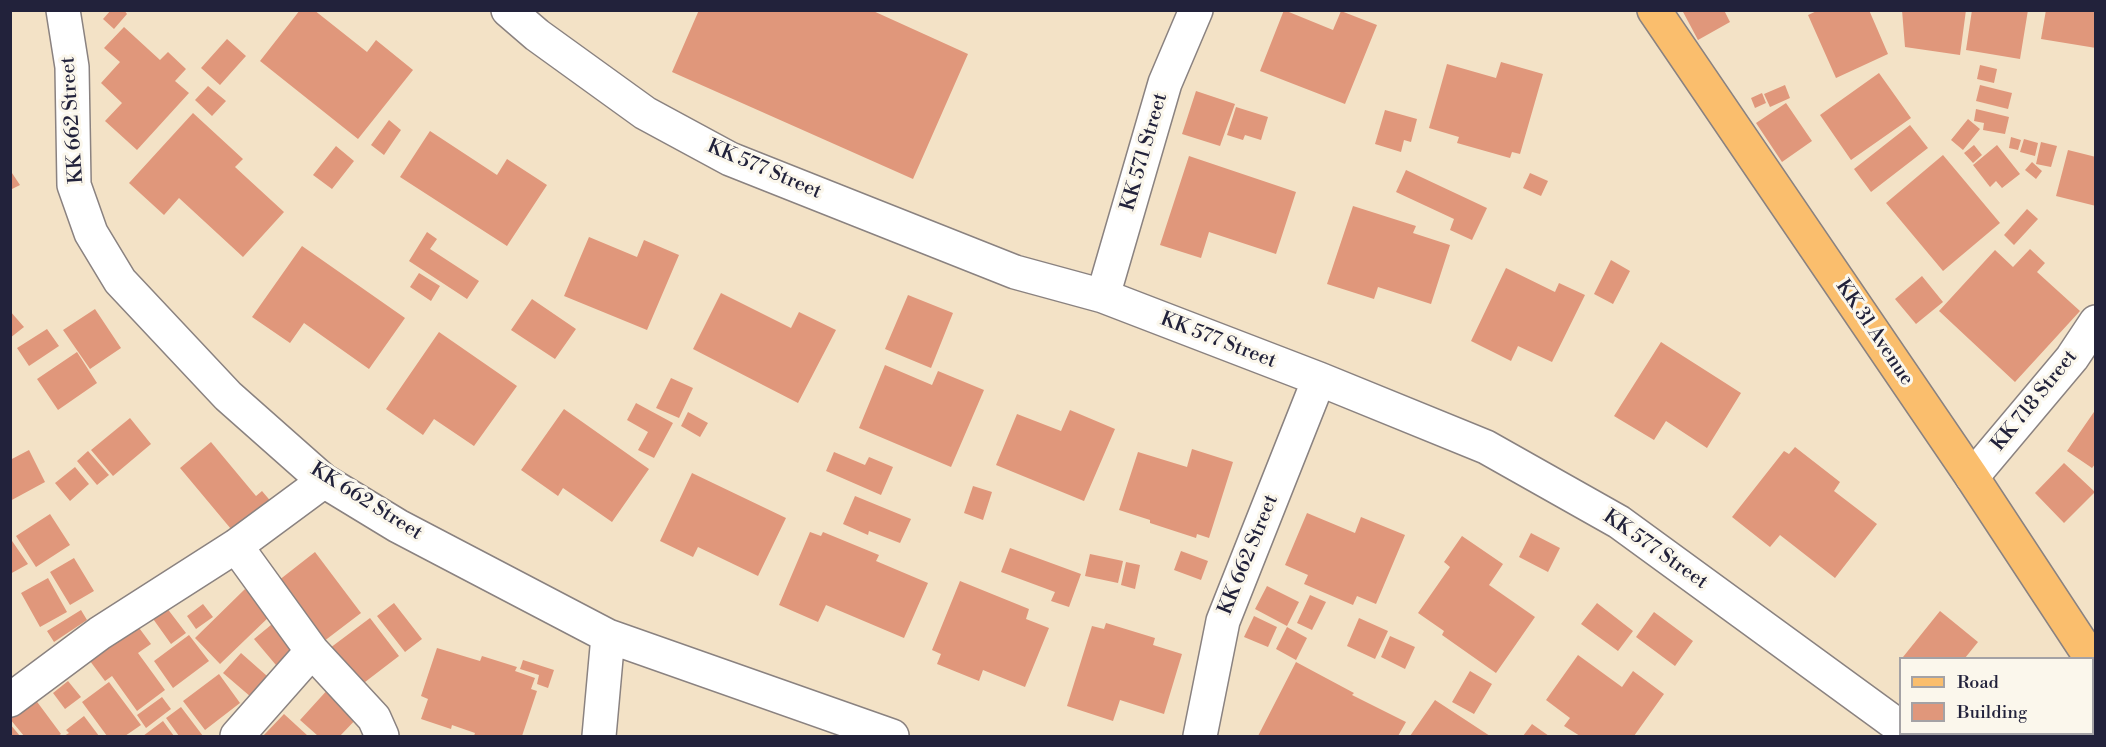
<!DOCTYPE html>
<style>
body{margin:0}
#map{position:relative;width:2106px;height:747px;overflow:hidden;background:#f3e2c6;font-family:"Libre Bodoni",serif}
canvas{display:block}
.frame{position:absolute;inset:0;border:12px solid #22223b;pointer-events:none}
.legend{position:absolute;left:1899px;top:657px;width:195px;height:78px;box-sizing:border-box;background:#fbf7ec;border:2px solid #a4a2a5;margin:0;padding:8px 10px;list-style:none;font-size:18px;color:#22223b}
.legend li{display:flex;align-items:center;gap:12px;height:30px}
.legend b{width:30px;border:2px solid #a4a2a5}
</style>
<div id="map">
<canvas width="2106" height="747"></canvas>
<div class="frame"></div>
<ul class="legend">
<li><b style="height:8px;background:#fabe6d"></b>Road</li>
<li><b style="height:16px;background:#e0977b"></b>Building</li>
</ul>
</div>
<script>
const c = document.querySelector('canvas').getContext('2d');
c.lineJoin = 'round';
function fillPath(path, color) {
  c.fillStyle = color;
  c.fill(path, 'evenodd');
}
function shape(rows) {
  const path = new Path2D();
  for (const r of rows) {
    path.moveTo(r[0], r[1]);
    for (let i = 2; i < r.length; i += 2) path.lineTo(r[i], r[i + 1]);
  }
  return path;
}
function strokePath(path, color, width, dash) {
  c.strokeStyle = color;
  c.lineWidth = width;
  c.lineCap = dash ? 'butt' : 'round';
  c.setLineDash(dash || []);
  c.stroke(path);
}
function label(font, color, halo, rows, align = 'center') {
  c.font = font + ' "Libre Bodoni",serif';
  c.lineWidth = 6;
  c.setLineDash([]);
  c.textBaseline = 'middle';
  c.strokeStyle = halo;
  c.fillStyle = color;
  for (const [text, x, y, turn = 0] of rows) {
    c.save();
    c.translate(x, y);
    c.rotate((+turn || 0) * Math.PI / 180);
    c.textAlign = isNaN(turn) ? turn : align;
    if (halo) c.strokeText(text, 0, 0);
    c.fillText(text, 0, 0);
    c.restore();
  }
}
fillPath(shape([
 [111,10,124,10,127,14,114,29,103,19],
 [300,10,314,10,367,52,376,40,413,70,358,139,260,61],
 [699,10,871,10,968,54,913,179,672,72],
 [1284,10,1333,30,1341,11,1377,25,1345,104,1260,71],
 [1682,10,1724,10,1730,22,1698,40],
 [1819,10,1869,10,1888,54,1836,78,1808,15],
 [1902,10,1966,10,1960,55,1905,47],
 [1972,10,2028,10,2020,59,1966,50],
 [2046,10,2096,10,2096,48,2041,39],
 [124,27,160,60,168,52,186,69,175,81,189,93,137,150,105,121,122,103,101,83,120,62,104,48],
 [227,39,246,56,220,85,201,68],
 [1501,62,1543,74,1520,154,1512,152,1510,158,1457,143,1459,137,1429,128,1447,64,1496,78],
 [1980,65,1997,69,1994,83,1977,79],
 [1879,73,1911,118,1851,160,1820,115],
 [1785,85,1790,98,1770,107,1764,94],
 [1980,85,2012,93,2008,109,1976,101],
 [208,86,226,101,212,116,195,100],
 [1196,91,1235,104,1220,146,1182,134],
 [1762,93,1766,103,1755,108,1751,98],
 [1786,103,1812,141,1782,162,1756,123],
 [1236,107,1268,117,1261,140,1245,135,1243,140,1227,135],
 [1976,109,2009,117,2005,134,1983,130,1984,123,1974,121],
 [1385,110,1417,119,1411,142,1404,140,1401,152,1375,144],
 [193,113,243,159,235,167,284,212,243,257,179,198,164,215,129,183],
 [1968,119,1980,129,1963,150,1951,140],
 [389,120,401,130,384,155,371,145],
 [1910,125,1928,148,1871,192,1854,169],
 [430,131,497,175,507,159,547,185,507,246,400,177],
 [2011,137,2021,140,2018,150,2009,148],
 [2024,139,2038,143,2035,156,2020,152],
 [2041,142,2057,146,2051,167,2036,164],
 [1974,145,1982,155,1973,163,1964,153],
 [1997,145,2020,174,2002,188,1996,181,1990,187,1973,165],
 [336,146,354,161,332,189,313,175],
 [2068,150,2096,157,2096,206,2056,196],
 [1943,155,2000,223,1943,271,1886,203],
 [1189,156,1296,192,1276,254,1209,232,1201,258,1160,245],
 [2032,162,2042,171,2036,179,2025,170],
 [10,170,20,185,10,190],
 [1406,170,1487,208,1472,240,1450,230,1454,219,1396,192],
 [1530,173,1548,181,1541,196,1523,188],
 [1353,206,1416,226,1413,233,1450,245,1431,304,1378,287,1374,299,1327,284],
 [2027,209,2038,219,2014,245,2004,235],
 [427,232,437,239,430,249,479,281,467,299,409,261],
 [589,237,637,257,644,240,679,255,647,330,564,296],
 [302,246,405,318,369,369,304,323,290,343,252,317],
 [2030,249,2045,263,2037,272,2080,311,2015,382,1939,311,1995,250,2013,267],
 [1611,260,1630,271,1613,304,1594,294],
 [1506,268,1555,292,1559,283,1585,295,1552,362,1518,346,1511,361,1471,341],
 [419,273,440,286,431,301,410,287],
 [1922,276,1943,302,1916,324,1895,299],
 [721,293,791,328,799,312,836,330,798,403,693,349],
 [908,295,953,313,931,368,885,349],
 [532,299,576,329,555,359,511,330],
 [95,309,121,348,90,369,63,330],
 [10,311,24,327,10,338],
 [47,329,59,346,29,366,17,348],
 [439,332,517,386,474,446,434,419,423,435,386,409],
 [1661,342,1741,393,1707,448,1666,421,1654,440,1614,416],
 [77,352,97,383,58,410,37,379],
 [885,365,932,385,938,371,984,390,951,467,859,428],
 [671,378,693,388,679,418,656,408],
 [636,403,673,423,654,458,638,450,648,432,627,420],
 [564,409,649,469,612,522,563,488,558,496,521,470],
 [2096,409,2096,463,2092,468,2067,451],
 [1070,410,1115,429,1084,501,996,465,1017,414,1061,431],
 [688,412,708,423,700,437,681,426],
 [130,418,151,444,113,476,91,450],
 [211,442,256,496,262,491,273,504,236,535,180,468],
 [1795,447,1840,482,1834,491,1877,524,1835,578,1780,535,1770,547,1732,517,1784,451,1789,454],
 [1192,449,1233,462,1209,538,1197,534,1196,538,1150,523,1150,520,1119,510,1138,452,1187,467],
 [29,450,45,482,10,501,10,460],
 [88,451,109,475,97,485,77,461],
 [834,452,865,465,869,457,893,467,881,495,826,471],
 [2064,463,2095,492,2064,523,2035,493],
 [75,467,89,484,70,501,55,483],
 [692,473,786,518,758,576,698,547,693,557,660,541],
 [973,486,992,492,983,520,964,513],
 [855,496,911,519,900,543,869,531,868,535,843,524],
 [1307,513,1355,533,1361,517,1405,535,1376,604,1357,596,1353,605,1304,584,1308,575,1285,565],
 [50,514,70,545,36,567,16,536],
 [810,532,821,536,823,532,879,555,876,561,928,583,904,638,826,605,818,622,779,605],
 [1531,533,1560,548,1548,572,1519,557],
 [1462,536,1503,564,1489,585,1535,617,1496,673,1442,635,1444,631,1418,613,1450,567,1444,562],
 [10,538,28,564,10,574],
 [1010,548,1081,574,1069,607,1051,601,1055,592,1001,572],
 [1181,551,1208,561,1201,580,1174,570],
 [315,552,361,613,315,648,269,588],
 [1090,554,1123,561,1118,583,1085,576],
 [74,558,94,591,70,605,50,572],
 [1126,562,1140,565,1135,589,1121,585],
 [48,578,67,612,40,627,21,593],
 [960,581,1029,609,1026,619,1049,628,1025,687,983,670,979,681,937,664,941,654,932,650],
 [1267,586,1299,602,1287,626,1255,609],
 [245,589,271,615,220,664,195,638],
 [1310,595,1326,602,1312,630,1297,623],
 [160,599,186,633,171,644,146,609],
 [394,603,422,639,405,652,377,616],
 [1597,603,1633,631,1618,651,1581,624],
 [203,604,213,617,196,629,187,616],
 [81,610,87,620,54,642,47,631],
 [1940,611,1978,642,1965,658,1905,658,1903,657],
 [1654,612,1693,641,1675,666,1636,637],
 [1254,616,1277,627,1268,647,1244,637],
 [370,618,399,656,352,692,322,654],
 [1359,618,1388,631,1375,659,1347,646],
 [277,620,303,652,281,671,254,639],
 [134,621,151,644,138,653,165,690,137,711,112,676,105,681,87,657],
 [1106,623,1155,638,1153,645,1182,654,1164,714,1120,700,1113,721,1067,706,1092,626,1104,629],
 [1287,627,1307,638,1296,660,1276,649],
 [189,635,209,661,173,688,154,661],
 [1390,636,1415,647,1405,669,1381,657],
 [437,648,480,661,482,656,517,667,515,671,535,678,531,689,537,691,522,736,474,736,475,733,452,725,451,729,421,719,428,699,421,696],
 [241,653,275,683,258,703,223,673],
 [1578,655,1622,687,1633,671,1664,694,1634,736,1580,736,1564,726,1570,718,1546,700],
 [523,660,554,670,548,688,537,684,539,675,520,669],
 [1296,662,1354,693,1352,695,1406,722,1398,736,1258,736],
 [1470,671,1492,684,1474,714,1452,702],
 [219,674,240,703,205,730,183,701],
 [68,681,81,697,65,709,53,693],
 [109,682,141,725,125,736,107,736,82,702],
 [330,687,360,715,340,736,318,736,300,720],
 [32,695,61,734,58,736,24,736,10,719,10,711],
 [162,697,171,709,146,728,137,715],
 [1435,700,1490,736,1410,736],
 [181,707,203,736,179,736,166,718],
 [284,714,308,736,263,736],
 [84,716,99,736,64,736,69,733,66,730],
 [163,721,174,736,143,736],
 [10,724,20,736,10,736],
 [1532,724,1549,736,1523,736]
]), '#e0977b');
const minor = shape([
 [63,10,72,67,74,185,91,233,120,281,228,396,324,481,398,526,608,636,892,736],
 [508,10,537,35,645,113,730,159,1015,272,1103,296,1319,379,1486,447,1619,522,1900,727],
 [1103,296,1165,83,1196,10],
 [1972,477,2072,358,2096,322],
 [236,546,312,651,374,718,382,736],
 [10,700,100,633,236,546,324,481],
 [237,736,312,651],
 [599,736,608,636],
 [1200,736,1223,621,1319,379]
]);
const major = shape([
 [1654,10,1972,477,2091,658]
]);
strokePath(minor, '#8a8280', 36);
strokePath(major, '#8a8280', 36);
strokePath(minor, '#fff', 33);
strokePath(major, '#fabe6d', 33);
label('20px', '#22223b', '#fbf7ec', [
 ["KK 662 Street",73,120,-94],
 ["KK 571 Street",1145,152,-74],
 ["KK 577 Street",764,170,23],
 ["KK 31 Avenue",1874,333,56],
 ["KK 577 Street",1218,341,21],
 ["KK 718 Street",2035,401,-51],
 ["KK 662 Street",366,502,32],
 ["KK 577 Street",1655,550,35],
 ["KK 662 Street",1249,555,-68]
]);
</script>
